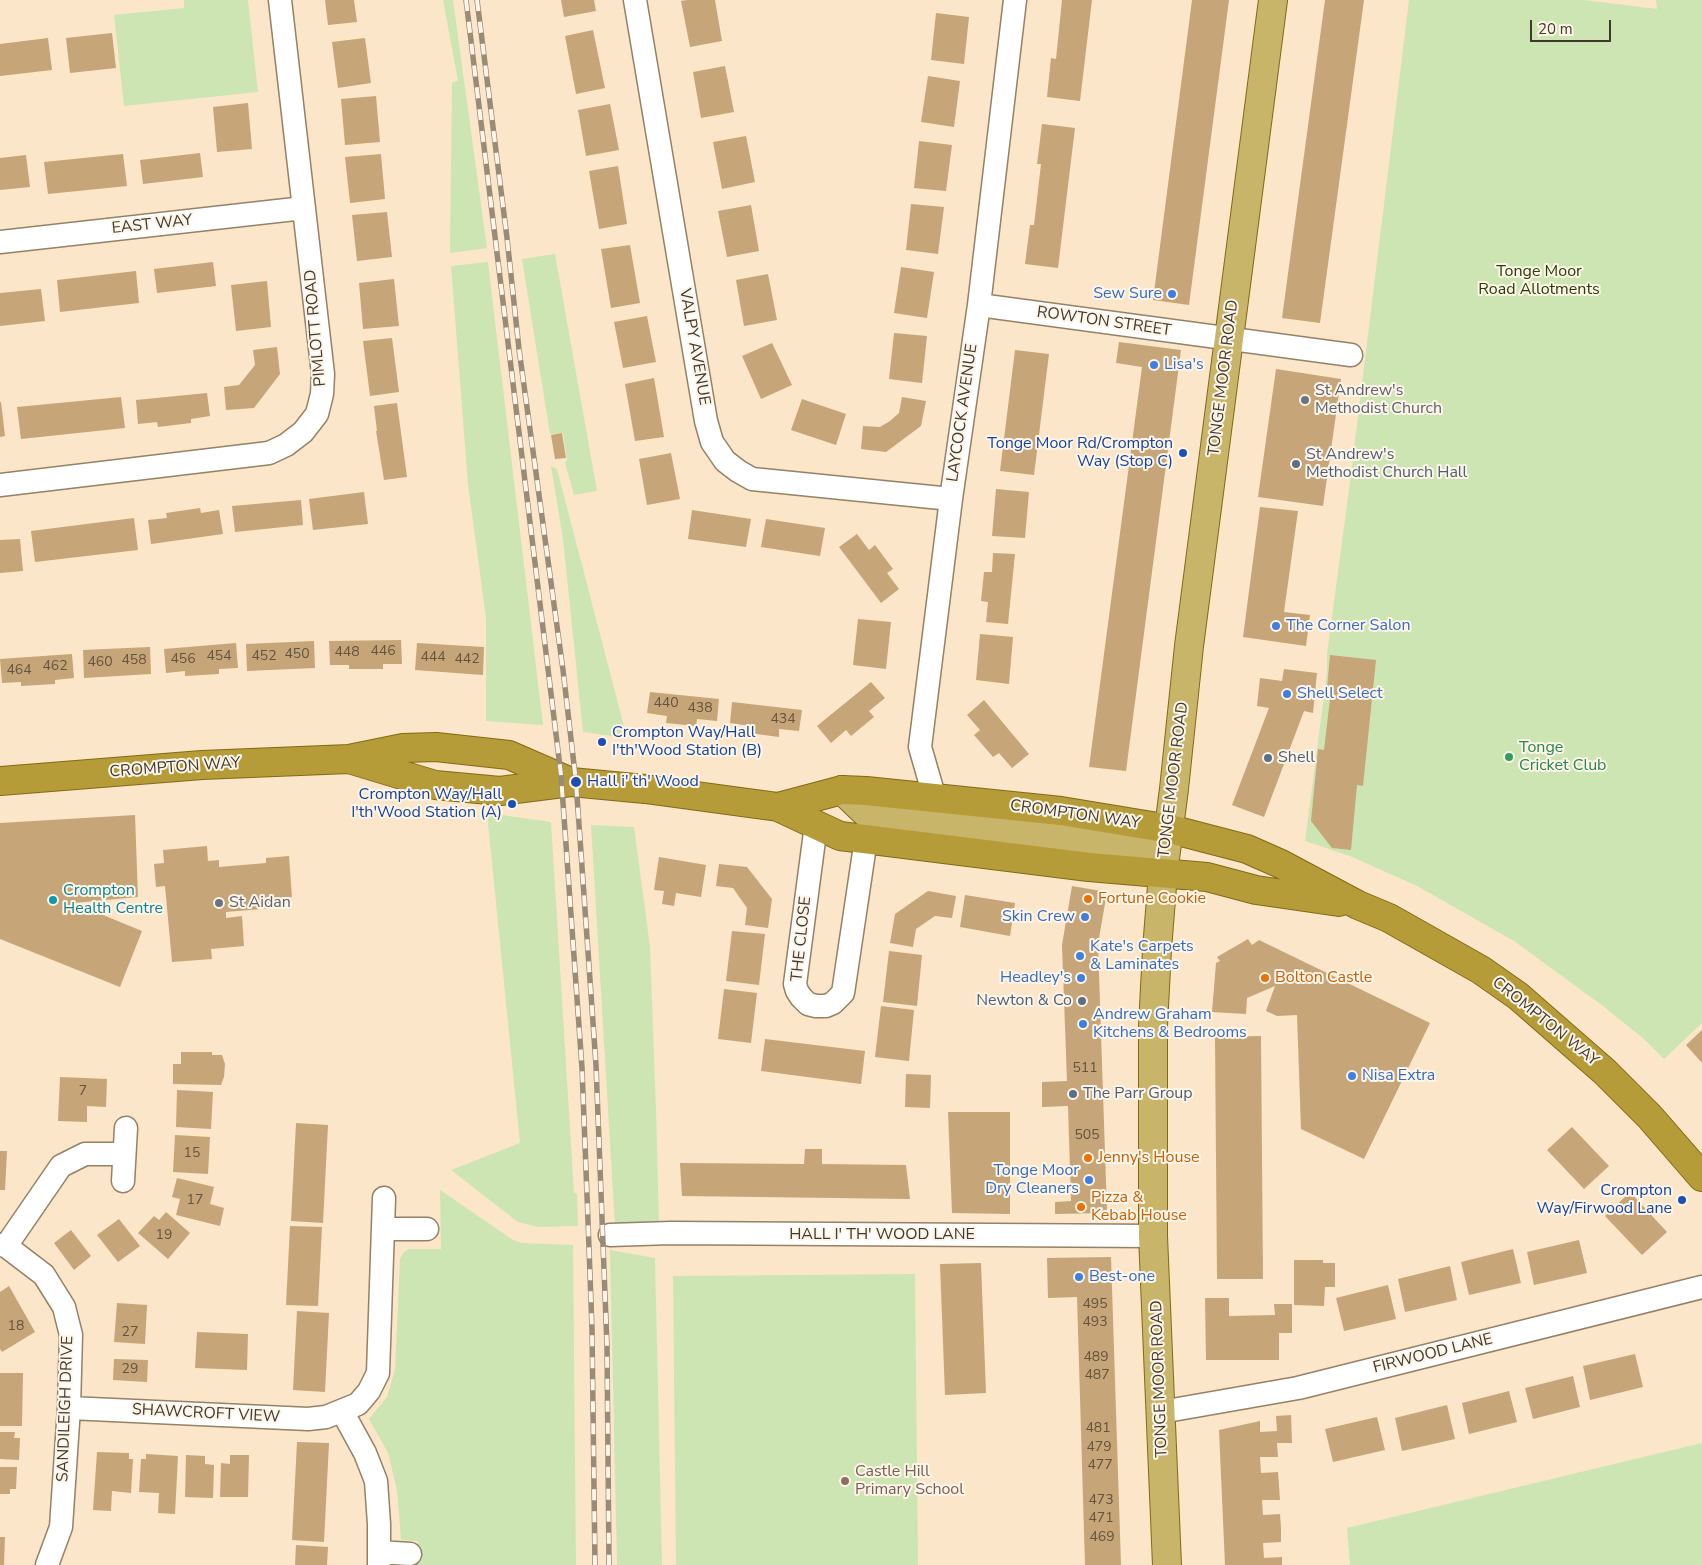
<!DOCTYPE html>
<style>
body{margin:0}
#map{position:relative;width:1702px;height:1565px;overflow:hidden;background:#fbe6c9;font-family:"Nunito Sans",sans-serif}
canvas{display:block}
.scale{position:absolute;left:1530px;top:20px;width:81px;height:22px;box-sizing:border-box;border:2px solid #42392e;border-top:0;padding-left:6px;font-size:15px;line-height:18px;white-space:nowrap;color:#42392e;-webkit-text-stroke:4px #fef5e9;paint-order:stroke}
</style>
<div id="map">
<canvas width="1702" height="1565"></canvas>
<div class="scale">20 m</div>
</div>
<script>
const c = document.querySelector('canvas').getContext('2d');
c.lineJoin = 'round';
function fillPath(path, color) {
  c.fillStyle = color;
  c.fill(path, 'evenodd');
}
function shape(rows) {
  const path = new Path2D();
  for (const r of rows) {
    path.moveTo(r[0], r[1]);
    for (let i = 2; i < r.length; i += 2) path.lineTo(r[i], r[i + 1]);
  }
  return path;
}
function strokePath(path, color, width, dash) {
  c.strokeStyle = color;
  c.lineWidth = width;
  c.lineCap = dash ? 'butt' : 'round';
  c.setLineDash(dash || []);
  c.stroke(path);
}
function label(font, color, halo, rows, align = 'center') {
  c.font = font + ' "Nunito Sans",sans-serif';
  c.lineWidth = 4;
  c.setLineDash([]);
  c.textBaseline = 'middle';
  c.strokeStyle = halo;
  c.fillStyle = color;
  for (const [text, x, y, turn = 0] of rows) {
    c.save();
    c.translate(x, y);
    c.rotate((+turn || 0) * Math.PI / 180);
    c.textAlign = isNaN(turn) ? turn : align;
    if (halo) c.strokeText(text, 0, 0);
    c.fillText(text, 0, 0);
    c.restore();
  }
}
fillPath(shape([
 [184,0,248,0,258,92,124,106,114,15,184,8],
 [443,0,453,0,487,248,450,253,452,83,458,81],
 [1409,0,1584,0,1657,9,1656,0,1702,0,1702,1023,1664,1059,1644,1039,1603,1006,1514,941,1417,886,1350,856,1305,841,1327,673,1327,654,1349,490],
 [555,254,597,491,574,495,565,463,567,459,563,433,550,434,522,259],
 [488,262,543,725,486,721,486,618,468,484,451,266],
 [551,466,557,469,627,738,583,732,563,539],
 [487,813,551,822,574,1193,577,1194,578,1226,538,1227,518,1222,451,1170,520,1143],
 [591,825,634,827,650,947,656,1110,659,1225,615,1226],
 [440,1190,513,1240,522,1243,573,1245,576,1565,416,1565,418,1541,401,1540,397,1490,388,1453,369,1419,387,1397,395,1370,400,1259,403,1253,409,1249,441,1249],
 [610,1250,655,1258,662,1565,617,1565],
 [915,1274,918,1565,676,1565,673,1276],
 [1702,1443,1702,1565,1350,1565,1347,1528]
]), '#cde5b2');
fillPath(shape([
 [325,0,354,0,357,22,328,25],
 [561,0,594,0,596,11,564,17],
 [687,0,715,0,722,41,690,47,681,1],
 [1062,0,1092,0,1080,101,1047,97,1051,58,1056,59],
 [1192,0,1229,0,1189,305,1153,300],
 [1325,0,1364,0,1320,323,1282,318],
 [936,13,969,17,964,64,931,60],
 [593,30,605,88,576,94,565,36],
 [112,33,116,68,70,73,66,38],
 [48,38,52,70,0,76,0,44],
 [365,38,371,83,338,88,332,42],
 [725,66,734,112,701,118,693,72],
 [928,76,960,81,954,127,921,122],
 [376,96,380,142,345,145,341,99],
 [248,103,252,149,217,152,213,107],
 [610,104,619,150,586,156,578,110],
 [1042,124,1075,128,1058,268,1025,264,1030,225,1034,225,1041,164,1037,164],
 [746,136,755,182,722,189,713,142],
 [919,141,952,145,946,191,914,188],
 [200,153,203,177,143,184,140,160],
 [123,154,127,186,48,194,44,162],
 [381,154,385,199,350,203,345,157],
 [26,155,30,187,0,190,0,158],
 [618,166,627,224,599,229,589,171],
 [911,204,944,207,938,254,906,250],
 [751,205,759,251,727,257,718,211],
 [387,212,392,257,357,261,352,215],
 [630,245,640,303,611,308,601,249],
 [213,262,216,286,157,293,154,269],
 [901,267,934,272,927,318,894,313],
 [136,271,139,303,60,312,57,280],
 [768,274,777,320,744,326,736,280],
 [394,279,399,326,363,329,359,283],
 [267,281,271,327,236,331,231,285],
 [41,289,45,321,0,326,0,293],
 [647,316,656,362,623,368,614,322],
 [894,333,927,336,922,383,889,379],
 [392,338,399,392,370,396,363,341],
 [1119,342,1181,350,1126,771,1089,767,1142,367,1116,363],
 [772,343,792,385,761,399,742,356],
 [277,347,280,374,254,408,226,410,224,387,239,385,255,365,253,350],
 [1015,350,1049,354,1034,475,1000,471],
 [1276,369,1341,379,1323,506,1258,497],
 [654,378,664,437,635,441,625,384],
 [207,393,210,416,191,419,191,423,158,427,157,422,138,424,136,400],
 [121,397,125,428,21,439,17,407],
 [902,397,926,401,921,426,886,452,861,449,863,426,880,427,890,421,899,413],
 [802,399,846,414,836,445,791,430],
 [0,402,1,402,5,436,0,437],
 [397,403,407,477,384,480,376,431,377,431,374,406],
 [562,433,566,458,555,459,551,435],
 [671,453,680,499,647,505,639,459],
 [996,489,1029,492,1025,538,992,536],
 [364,492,368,524,313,530,309,499],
 [301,500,303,525,235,532,232,506],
 [1260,507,1298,511,1284,612,1310,615,1306,646,1243,637],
 [200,508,201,513,219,510,223,534,151,544,148,520,167,518,166,513],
 [692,510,751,519,746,547,688,539],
 [134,518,138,550,35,562,31,531],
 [766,519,825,528,820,556,761,547],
 [857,534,869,550,875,545,893,569,887,573,899,589,881,603,839,547],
 [20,539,23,571,0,573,0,540],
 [993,553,1015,554,1008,624,986,622,988,602,981,601,984,572,992,572],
 [858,619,891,622,886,669,853,665],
 [980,634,1013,637,1009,684,976,680],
 [401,640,402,664,383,664,383,669,349,669,349,665,330,665,329,641],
 [314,641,315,668,247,671,246,644],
 [236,643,238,668,219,669,219,674,185,676,185,671,166,673,164,649],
 [417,643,484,647,483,675,415,670],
 [150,647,151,674,84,678,83,650],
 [72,654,74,678,55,680,55,684,21,686,21,682,2,683,0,659],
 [1330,655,1376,660,1363,786,1357,785,1351,850,1332,848,1311,821,1318,749,1324,750,1330,699,1326,699],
 [1284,669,1317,673,1313,713,1304,711,1264,817,1232,805,1269,708,1257,706,1260,678,1282,681],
 [871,682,885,698,869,711,874,717,851,736,846,730,831,743,817,726],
 [650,692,719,699,717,721,697,719,696,726,666,723,667,716,647,713],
 [984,700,1029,754,1012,768,999,753,993,757,974,735,980,730,967,715],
 [732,702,802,710,799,731,779,729,779,737,749,733,750,726,730,723],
 [135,815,138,897,74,903,142,931,120,987,0,939,0,823],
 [207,846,208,861,219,860,219,867,266,863,266,858,289,856,292,897,272,898,273,908,226,912,226,918,242,916,244,946,211,949,212,959,172,962,165,886,156,887,154,864,164,863,163,850],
 [659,857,706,865,701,897,676,893,674,906,662,904,664,891,654,890],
 [719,864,747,867,772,899,768,928,745,925,747,908,733,888,716,886],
 [1072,886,1107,892,1098,944,1107,1213,1055,1214,1055,1202,1071,1201,1068,1106,1042,1107,1042,1082,1067,1081,1062,945],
 [928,891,956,896,952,918,935,916,916,929,913,947,890,943,895,914],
 [965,895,1015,903,1010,936,960,927],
 [732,931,765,934,759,985,726,981],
 [1248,939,1252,945,1259,940,1430,1023,1364,1159,1301,1129,1297,1015,1277,1016,1266,1011,1275,986,1247,998,1246,1014,1212,1012,1216,963,1220,961,1217,957],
 [889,951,922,955,917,1006,883,1002],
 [724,989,757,993,751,1043,718,1039],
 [881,1006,914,1010,909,1061,875,1057],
 [1702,1030,1702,1063,1686,1045],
 [1261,1036,1263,1279,1217,1279,1215,1037],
 [765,1039,865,1051,861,1084,761,1071],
 [181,1052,212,1052,212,1055,222,1055,225,1064,224,1077,221,1085,173,1084,173,1064,181,1064],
 [906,1074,931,1075,930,1108,905,1107],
 [60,1077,107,1079,106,1107,87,1106,87,1122,58,1121],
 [177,1090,213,1092,211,1129,176,1127],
 [948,1112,1010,1112,1010,1214,952,1213],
 [296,1123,328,1125,323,1223,291,1221],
 [1572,1127,1609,1166,1584,1189,1547,1150],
 [175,1135,210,1137,208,1174,173,1172],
 [805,1149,822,1149,822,1164,906,1165,910,1199,682,1196,680,1163,804,1164],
 [0,1151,7,1151,5,1190,0,1190],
 [177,1178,214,1187,210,1204,224,1208,220,1226,176,1215,180,1199,172,1197],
 [1630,1192,1667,1232,1642,1255,1605,1216],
 [166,1212,190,1233,168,1259,138,1233,154,1216,159,1220],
 [119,1219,140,1246,118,1262,97,1235],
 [290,1226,322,1227,318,1306,286,1305],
 [71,1230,91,1256,74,1270,54,1243],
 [1579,1240,1587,1273,1534,1285,1527,1252],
 [1513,1249,1521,1283,1469,1295,1461,1262],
 [1111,1257,1121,1565,1085,1565,1077,1297,1048,1298,1047,1258],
 [1294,1260,1323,1260,1323,1263,1335,1263,1335,1287,1325,1287,1324,1306,1294,1305],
 [981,1263,986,1393,945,1395,940,1264],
 [1450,1266,1457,1300,1405,1312,1398,1279],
 [1388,1285,1396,1319,1344,1331,1336,1298],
 [9,1286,35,1332,2,1352,0,1349,0,1292],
 [1205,1298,1229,1298,1229,1316,1275,1315,1274,1304,1292,1304,1292,1333,1279,1333,1279,1360,1206,1360],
 [117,1303,147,1305,145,1344,114,1342],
 [297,1311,329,1313,325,1392,293,1390],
 [197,1332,248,1334,247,1370,195,1368],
 [1635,1354,1643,1387,1590,1400,1583,1366],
 [114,1359,148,1360,147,1382,113,1380],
 [0,1373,23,1373,22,1426,0,1426],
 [1573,1376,1580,1407,1533,1419,1525,1388],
 [1509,1391,1517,1422,1469,1434,1462,1403],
 [1447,1405,1455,1439,1402,1451,1395,1418],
 [1291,1415,1292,1443,1277,1443,1278,1457,1260,1457,1261,1473,1278,1472,1280,1500,1262,1500,1263,1515,1280,1514,1281,1528,1281,1542,1263,1543,1264,1558,1282,1557,1282,1565,1225,1565,1219,1430,1260,1421,1260,1432,1277,1431,1276,1416],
 [1377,1417,1385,1450,1333,1462,1325,1429],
 [0,1432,15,1432,14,1438,20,1438,19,1460,0,1459],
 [297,1442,329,1443,324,1542,292,1540],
 [97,1452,129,1453,129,1459,133,1459,131,1493,112,1491,111,1511,93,1510],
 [146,1454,178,1456,175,1514,158,1513,159,1493,139,1492,141,1459,146,1459],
 [186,1455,205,1456,205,1464,214,1465,213,1498,185,1497],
 [230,1455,249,1455,248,1497,220,1497,221,1463,230,1464],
 [0,1467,17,1467,16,1489,10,1489,10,1494,0,1494],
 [0,1537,5,1537,4,1565,0,1565],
 [296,1545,328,1547,327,1565,295,1565]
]), '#c6a578');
const minor = shape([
 [635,0,706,421,712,442,725,461,738,471,752,479,951,499],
 [0,242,304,208],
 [979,305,1351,355],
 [0,485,269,453,286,445,303,432,317,414,322,394,323,374,280,0],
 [939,813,920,747,951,499,979,305,1015,0],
 [816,825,795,984,797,991,801,997,808,1004,816,1006,826,1006,833,1003,843,993,866,839],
 [123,1181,126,1128],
 [384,1229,427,1229],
 [610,1235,671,1233,1153,1236],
 [0,1245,6,1246,44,1275,64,1307,71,1335,69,1408,61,1527,47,1565],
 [6,1246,61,1166,85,1154,124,1154],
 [69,1408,308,1419,326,1417,358,1404,369,1391,378,1373,384,1198],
 [342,1411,365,1453,376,1481,379,1524,379,1565],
 [1161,1412,1298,1388,1702,1287],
 [379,1552,410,1554]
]);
const primary = shape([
 [842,790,866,813,942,824,1139,847,1152,852,1158,858,1163,874],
 [1167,1565,1153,1236,1153,1026,1157,949,1163,874,1174,789,1189,646,1273,0]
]);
const trunk = shape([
 [349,759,435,785,500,791,571,782,645,789,778,807,840,836,1089,867,1207,877,1256,890,1339,902],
 [0,781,202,765,349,759,403,748,436,747,509,755,571,782],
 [778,807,842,790,866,791,1061,811,1170,829,1247,849,1281,864,1358,905,1389,918,1481,970,1518,996,1605,1072,1650,1117,1702,1177]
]);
strokePath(minor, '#948166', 25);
strokePath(primary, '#826a15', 30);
strokePath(trunk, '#826a15', 30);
strokePath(minor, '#fff', 22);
strokePath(primary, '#c8b56a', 28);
strokePath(trunk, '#b69c38', 28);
const rail = shape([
 [466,0,561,775,582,1068,588,1221,592,1329,595,1565],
 [477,0,507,238,519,349,563,670,576,782,596,1065,607,1346,609,1565]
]);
strokePath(rail, '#9a8b77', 5.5);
strokePath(rail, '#fef5e9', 4, [11]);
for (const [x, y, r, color] of [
 [1172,294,5,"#3f7fe0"],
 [1154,365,5,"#3f7fe0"],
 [1305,400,5,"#6b7280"],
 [1183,453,5,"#1a4fb4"],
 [1296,464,5,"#5c6f8a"],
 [1276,626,5,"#3f7fe0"],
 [1287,694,5,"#3f7fe0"],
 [602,742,5,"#1a4fb4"],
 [1509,757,5,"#2e9e5b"],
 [1268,758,5,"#5c6f8a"],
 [576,782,6,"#1a4fb4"],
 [512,804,5,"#1a4fb4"],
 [1088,899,5,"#e8710a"],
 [53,900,5,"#0f9aa8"],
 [219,903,5,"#6b7280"],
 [1085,917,5,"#3f7fe0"],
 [1080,956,5,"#3f7fe0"],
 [1081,978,5,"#3f7fe0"],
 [1265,978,5,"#e8710a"],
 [1082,1001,5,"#5c6f8a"],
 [1083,1024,5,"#3f7fe0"],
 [1352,1076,5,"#3f7fe0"],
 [1073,1094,5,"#5c6f8a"],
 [1088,1158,5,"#e8710a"],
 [1089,1180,5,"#3f7fe0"],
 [1682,1200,5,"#1a4fb4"],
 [1081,1207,5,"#e8710a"],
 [1079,1277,5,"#3f7fe0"],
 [845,1481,5,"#8d6e63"]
]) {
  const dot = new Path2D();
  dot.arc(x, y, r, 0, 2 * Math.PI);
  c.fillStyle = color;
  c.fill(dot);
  strokePath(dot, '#fef5e9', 2);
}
label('14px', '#635440', null, [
 ["446",383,652],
 ["448",347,653],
 ["450",297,655],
 ["454",219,657],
 ["452",264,657],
 ["444",433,658],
 ["456",183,660],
 ["442",467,660],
 ["458",134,661],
 ["460",100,663],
 ["462",55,667],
 ["464",19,671],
 ["440",666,704],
 ["438",700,709],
 ["434",783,720],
 ["511",1085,1069],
 ["7",83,1092],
 ["505",1087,1136],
 ["15",192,1154],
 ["17",195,1201],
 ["19",164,1236],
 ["495",1095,1305],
 ["493",1095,1323],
 ["18",16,1327],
 ["27",130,1333],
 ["489",1096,1358],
 ["29",130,1370],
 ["487",1097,1376],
 ["481",1098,1429],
 ["479",1099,1448],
 ["477",1100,1466],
 ["473",1101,1501],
 ["471",1101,1519],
 ["469",1102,1538]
]);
label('16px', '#42392e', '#fef5e9', [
 ["EAST WAY",152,225,-6],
 ["ROWTON STREET",1104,322,8],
 ["PIMLOTT ROAD",316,328,-95],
 ["VALPY AVENUE",694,347,80],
 ["TONGE MOOR ROAD",1224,378,-83],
 ["LAYCOCK AVENUE",963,413,-82],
 ["CROMPTON WAY",175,768,-4],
 ["TONGE MOOR ROAD",1174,780,-83],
 ["CROMPTON WAY",1075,815,8],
 ["THE CLOSE",802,939,-84],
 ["CROMPTON WAY",1545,1022,39],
 ["HALL I' TH' WOOD LANE",882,1235],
 ["FIRWOOD LANE",1433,1354,-14],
 ["TONGE MOOR ROAD",1160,1379,-92],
 ["SANDILEIGH DRIVE",66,1409,-88],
 ["SHAWCROFT VIEW",206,1414,3]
]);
label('16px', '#283d05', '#fef5e9', [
 ["Tonge Moor",1539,272],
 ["Road Allotments",1539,290]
]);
label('16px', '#366cbe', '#fef5e9', [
 ["Sew Sure",1162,294,"right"],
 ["Lisa's",1164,365],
 ["The Corner Salon",1286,626],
 ["Shell Select",1297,694],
 ["Skin Crew",1075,917,"right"],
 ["Kate's Carpets",1090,947],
 ["& Laminates",1090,965],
 ["Headley's",1071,978,"right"],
 ["Andrew Graham",1093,1015],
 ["Kitchens & Bedrooms",1093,1033],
 ["Nisa Extra",1362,1076],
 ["Tonge Moor",1079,1171,"right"],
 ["Dry Cleaners",1079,1189,"right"],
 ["Best-one",1089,1277]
], 'left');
label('16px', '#5b616d', '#fef5e9', [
 ["St Andrew's",1315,391],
 ["Methodist Church",1315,409],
 ["St Aidan",229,903]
], 'left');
label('16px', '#164399', '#fef5e9', [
 ["Tonge Moor Rd/Crompton",1173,444],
 ["Way (Stop C)",1173,462],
 ["Crompton Way/Hall",612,733,"left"],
 ["I'th'Wood Station (B)",612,751,"left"],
 ["Hall i' th' Wood",587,782,"left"],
 ["Crompton Way/Hall",502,795],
 ["I'th'Wood Station (A)",502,813],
 ["Crompton",1672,1191],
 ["Way/Firwood Lane",1672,1209]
], 'right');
label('16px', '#4e5e75', '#fef5e9', [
 ["St Andrew's",1306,455],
 ["Methodist Church Hall",1306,473],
 ["Shell",1278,758],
 ["Newton & Co",1072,1001,"right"],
 ["The Parr Group",1083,1094]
], 'left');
label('16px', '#27864d', '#fef5e9', [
 ["Tonge",1519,748],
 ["Cricket Club",1519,766]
], 'left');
label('16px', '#0d838f', '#fef5e9', [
 ["Crompton",63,891],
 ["Health Centre",63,909]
], 'left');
label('16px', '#c56008', '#fef5e9', [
 ["Fortune Cookie",1098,899],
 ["Bolton Castle",1275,978],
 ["Jenny's House",1098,1158],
 ["Pizza &",1091,1198],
 ["Kebab House",1091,1216]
], 'left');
label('16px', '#785e54', '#fef5e9', [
 ["Castle Hill",855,1472],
 ["Primary School",855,1490]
], 'left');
</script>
